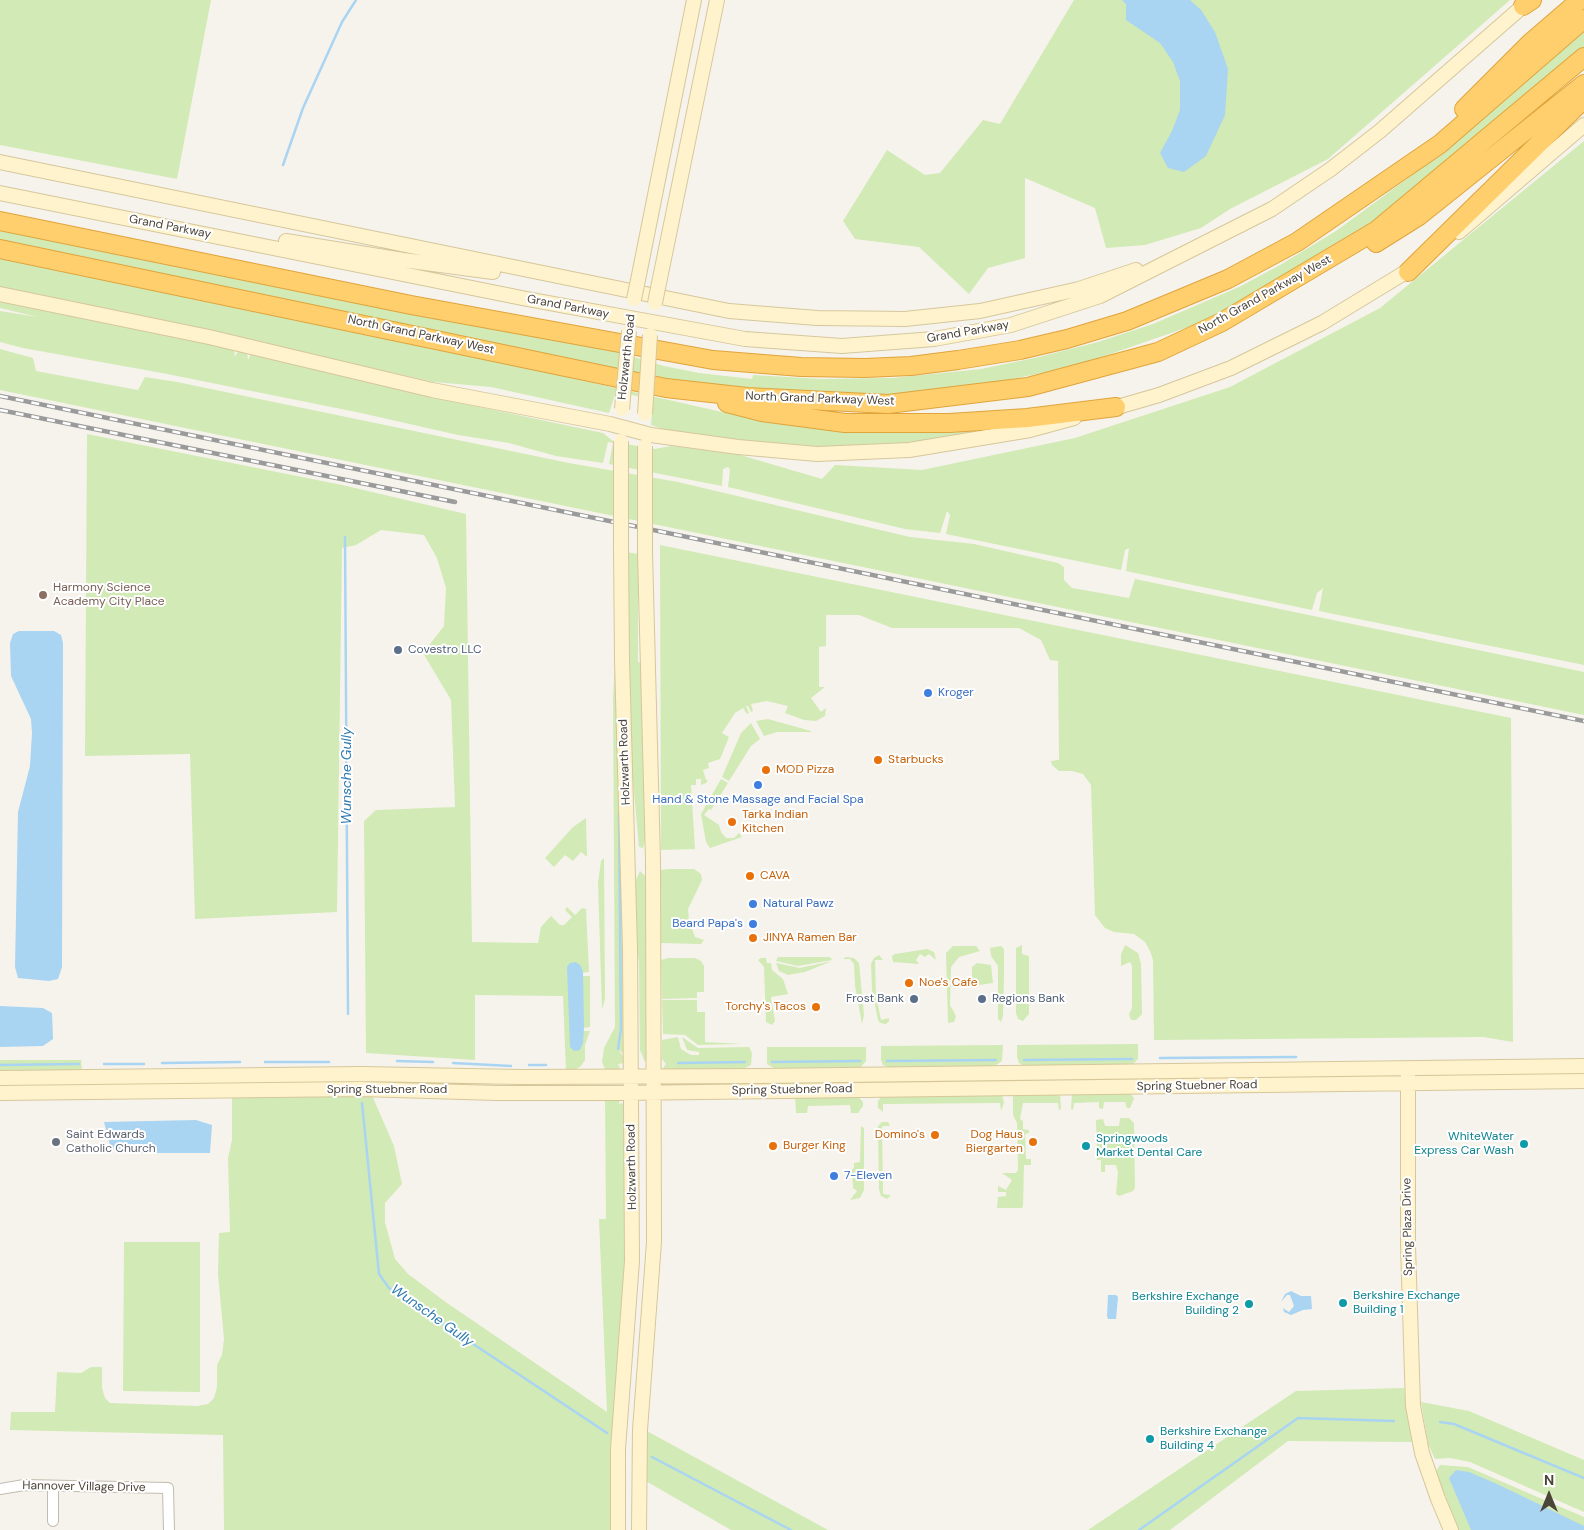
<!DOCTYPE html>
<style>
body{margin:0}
#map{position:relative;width:1584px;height:1530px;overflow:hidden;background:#f6f3ec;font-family:"DM Sans",sans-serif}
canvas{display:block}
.north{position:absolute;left:1524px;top:1470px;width:50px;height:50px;-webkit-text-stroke:4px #fff;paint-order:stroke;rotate:0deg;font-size:14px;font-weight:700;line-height:20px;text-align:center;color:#4b4439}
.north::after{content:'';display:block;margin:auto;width:18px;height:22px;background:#4b4439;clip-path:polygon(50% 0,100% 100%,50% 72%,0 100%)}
</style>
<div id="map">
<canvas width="1584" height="1530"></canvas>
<div class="north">N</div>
</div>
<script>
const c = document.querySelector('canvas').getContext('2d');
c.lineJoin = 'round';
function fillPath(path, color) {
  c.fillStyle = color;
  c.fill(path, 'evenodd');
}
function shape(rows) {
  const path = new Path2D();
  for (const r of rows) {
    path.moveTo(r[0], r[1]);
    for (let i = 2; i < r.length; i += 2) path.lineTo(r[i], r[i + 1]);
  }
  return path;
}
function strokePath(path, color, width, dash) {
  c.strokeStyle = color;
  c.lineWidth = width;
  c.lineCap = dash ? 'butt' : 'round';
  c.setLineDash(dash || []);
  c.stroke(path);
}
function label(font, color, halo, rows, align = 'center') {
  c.font = font + ' "DM Sans",sans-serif';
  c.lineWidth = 4;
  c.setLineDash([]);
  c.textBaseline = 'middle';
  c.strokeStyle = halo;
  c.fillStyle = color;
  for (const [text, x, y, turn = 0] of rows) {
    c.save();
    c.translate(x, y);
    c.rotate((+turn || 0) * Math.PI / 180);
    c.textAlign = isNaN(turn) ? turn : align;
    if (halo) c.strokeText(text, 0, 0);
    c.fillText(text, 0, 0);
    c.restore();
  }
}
fillPath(shape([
 [0,0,211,0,177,179,0,145],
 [1074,0,1510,0,1328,159,1230,209,1201,228,1145,245,1106,248,1095,208,1025,178,1025,258,988,268,969,294,919,247,855,239,843,221,887,150,925,175,940,173,983,120,1000,124],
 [1584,27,1584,48,1424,186,1369,228,1225,311,1197,324,1096,359,1051,371,979,386,867,396,701,386,0,243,0,227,614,351,664,366,699,373,752,379,753,375,821,379,893,378,981,369,1039,357,1098,342,1153,324,1239,287,1280,265,1336,231,1408,178],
 [1584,141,1584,665,1319,611,1323,588,1317,593,1312,610,1126,571,1129,548,1125,550,1121,570,946,534,950,515,947,511,940,533,905,529,728,487,730,470,728,467,723,469,722,486,609,464,613,443,608,442,603,463,556,456,509,443,458,435,361,413,162,373,23,348,0,342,0,311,38,317,0,308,0,300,234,348,235,357,239,349,247,351,248,360,252,352,300,364,300,366,427,396,603,433,614,442,655,449,671,446,737,454,822,479,835,465,922,470,1075,438,1230,387,1380,308],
 [0,257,461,353,744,417,772,422,1008,426,911,443,842,447,801,447,735,441,666,430,651,425,653,399,616,392,609,413,491,387,434,382,389,372,388,374,0,288],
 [0,349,33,358,36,371,138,390,145,377,177,382,569,463,678,482,910,537,974,544,1058,563,1064,567,1064,580,1072,588,1129,598,1135,579,1584,672,1584,715,0,390],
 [87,434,342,485,466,514,472,942,538,943,541,927,551,916,560,925,564,925,572,917,565,910,567,907,575,915,582,908,586,909,589,972,581,973,582,976,590,976,590,1027,582,1028,583,1031,590,1031,585,1045,585,1060,581,1066,572,1072,566,1072,563,996,475,995,475,1060,366,1053,364,821,376,810,455,807,451,700,423,653,444,626,446,588,437,558,424,535,381,530,356,545,342,548,337,912,195,919,190,754,85,756],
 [660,545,1511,718,1513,1042,1483,1037,1154,1040,1153,960,1150,951,1145,942,1134,934,1114,932,1105,928,1095,915,1091,785,1083,774,1072,771,1059,771,1052,765,1051,761,1059,760,1058,661,1050,660,1041,640,1019,628,892,628,859,615,826,615,826,646,819,647,819,687,825,687,811,698,821,712,826,708,825,716,816,721,804,720,785,713,788,706,767,701,751,704,753,711,751,712,748,706,746,706,749,713,747,714,743,708,735,713,722,733,729,737,720,759,708,763,709,768,703,770,706,780,708,780,706,783,701,785,701,779,696,779,696,785,691,785,695,849,661,850],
 [626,552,638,554,638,662,640,663,643,715,646,836,643,848,639,847,638,836,630,749],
 [615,657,626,1055,619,1050,625,1059,624,1063,618,1064,620,1068,614,1071,605,1069,602,1062,604,1048,615,1027,613,700],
 [768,719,811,731,811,732,777,732,764,736,756,721],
 [751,723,760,739,751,746,729,781,722,777,741,733],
 [721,779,728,783,711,810,709,809,704,815,719,825,721,832,726,838,734,838,739,833,742,837,710,848,706,842,701,814],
 [586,818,587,857,581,852,573,861,565,855,554,867,545,858,573,827],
 [604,858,605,999,602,1010,598,883,601,861],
 [668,869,694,869,701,874,702,880,688,909,689,921,695,937,704,940,701,944,661,943,661,870],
 [640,871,645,876,647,889,647,1055,645,1062,640,1050,639,963,635,929,635,882],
 [1022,945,1022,954,1029,956,1029,1014,1023,1021,1018,1019,1016,1013,1016,948],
 [1125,945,1138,953,1141,964,1142,1014,1136,1020,1131,1020,1129,1014,1132,1008,1132,966,1130,962,1121,966,1121,954],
 [953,946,976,946,980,951,959,957,951,967,950,1005,956,1016,954,1022,948,1023,946,953],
 [1001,946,1004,949,1004,975,1003,1016,1001,1022,998,1019,998,966,991,956,990,948],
 [927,949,934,952,936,960,929,954,925,957,920,954,916,960,919,964,893,962,892,956,895,954],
 [879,955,883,960,875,960,876,996,881,1020,889,1018,889,1021,886,1024,880,1023,878,1020,872,990,871,964,874,958],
 [778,957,830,957,832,960,798,966,776,961],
 [846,957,854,958,859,963,864,1015,862,1024,855,986,854,964,850,959,843,959],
 [668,958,695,958,701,961,704,966,704,992,697,992,697,998,662,999,661,960],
 [761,958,766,958,767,963,771,963,772,970,783,979,788,994,771,997,775,1021,772,1025,766,1022,764,967,758,960],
 [832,961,805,972,788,975,779,971,776,963,800,968],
 [977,963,991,965,993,983,972,986,972,967],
 [662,1000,697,1000,697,1012,705,1012,705,1042,743,1044,698,1045,685,1035,663,1034],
 [678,1037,681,1049,691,1055,699,1055,699,1052,687,1050,682,1037,698,1048,749,1047,752,1053,751,1065,741,1070,667,1070,663,1068,666,1064,662,1059,662,1040],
 [1138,1044,1138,1059,1133,1064,1128,1066,1026,1067,1019,1063,1017,1057,1017,1045],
 [1003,1045,1002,1061,993,1067,890,1068,883,1065,881,1060,881,1046],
 [767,1047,866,1047,866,1061,860,1068,777,1070,767,1064],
 [0,1060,81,1060,82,1071,0,1072],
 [1129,1092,1134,1098,1130,1108,1127,1108,1125,1102,1104,1102,1103,1109,1099,1108,1099,1102,1074,1103,1073,1110,1071,1109,1072,1093],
 [371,1093,394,1146,402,1184,385,1203,385,1222,395,1259,408,1274,447,1303,607,1412,599,1219,606,1219,605,1096,620,1099,619,1104,624,1103,625,1141,623,1143,625,1148,627,1239,613,1530,224,1530,223,1435,10,1430,11,1412,55,1412,57,1372,81,1373,91,1367,102,1367,102,1388,105,1398,110,1403,197,1406,208,1404,214,1398,217,1387,217,1365,222,1355,224,1339,218,1274,219,1233,230,1232,228,1158,232,1140,232,1099,233,1097],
 [1060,1093,1061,1109,1059,1110,1058,1103,1023,1103,1020,1119,1023,1121,1023,1129,1029,1130,1029,1133,1025,1134,1026,1159,1031,1159,1031,1165,1024,1165,1023,1206,1022,1208,997,1208,998,1197,1006,1196,1006,1192,998,1192,998,1186,1006,1190,1012,1180,1002,1173,1016,1173,1018,1170,1017,1123,1013,1115,1013,1095],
 [1002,1094,1004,1103,1001,1111,1000,1103,883,1104,883,1112,878,1108,878,1101,882,1096],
 [795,1095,857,1095,863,1102,863,1106,858,1113,851,1113,850,1105,808,1106,807,1113,796,1113],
 [1120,1118,1129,1118,1134,1123,1135,1188,1133,1191,1119,1196,1116,1194,1118,1172,1116,1165,1105,1165,1105,1172,1101,1172,1101,1160,1097,1160,1096,1120,1103,1119,1105,1126,1119,1126],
 [882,1122,888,1122,890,1126,882,1126,883,1194,891,1195,887,1199,881,1196,879,1189,878,1126],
 [861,1126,864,1128,864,1190,860,1198,850,1200,857,1191,853,1188,852,1169,854,1168,854,1163,860,1162],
 [124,1242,200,1242,200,1392,123,1391],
 [1404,1388,1412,1442,1288,1441,1170,1530,1088,1530,1296,1391],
 [1421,1402,1469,1411,1584,1460,1584,1512,1470,1462,1450,1458,1435,1459,1428,1444],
 [645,1430,828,1530,731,1530,644,1480],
 [1440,1465,1468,1467,1584,1517,1584,1530,1458,1530,1436,1471]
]), '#d2eab5');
fillPath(shape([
 [1122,0,1190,0,1201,10,1215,32,1228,69,1225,115,1206,156,1184,172,1168,168,1160,153,1172,131,1180,110,1180,81,1173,62,1160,43,1126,20,1126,4],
 [19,631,54,631,61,635,63,643,62,967,58,979,49,981,18,978,15,967,18,812,30,766,32,733,31,719,11,676,10,643,13,634],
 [576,962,581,966,583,972,584,1028,583,1043,580,1050,574,1051,570,1047,567,967,570,963],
 [0,1006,43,1008,52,1013,53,1039,43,1046,0,1047],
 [196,1120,212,1125,210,1153,123,1153,111,1149,104,1122],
 [1291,1291,1301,1296,1311,1296,1312,1309,1303,1310,1291,1315,1284,1312,1283,1308,1289,1312,1294,1306,1290,1295,1287,1295,1281,1302,1285,1294],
 [1108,1295,1116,1295,1118,1297,1116,1319,1108,1319,1107,1316],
 [1456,1470,1469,1472,1497,1484,1584,1526,1584,1530,1471,1530,1449,1478]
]), '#a9d4f2');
strokePath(shape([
 [283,165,303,108,342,22,356,0],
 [345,537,348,1014],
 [618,1049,621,1029,619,814],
 [1160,1058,1296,1057],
 [1024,1060,1132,1059],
 [397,1061,433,1062],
 [887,1061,996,1060],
 [265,1062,329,1062],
 [772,1062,860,1061],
 [162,1063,240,1062],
 [453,1063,511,1066],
 [678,1063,745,1062],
 [104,1064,144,1064],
 [0,1065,79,1064],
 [529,1065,546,1065],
 [362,1103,379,1274,389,1288,607,1433],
 [1440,1422,1454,1424,1584,1478],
 [652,1457,791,1530],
 [1139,1530,1298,1418,1394,1421]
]), '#a9d4f2', 2.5);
const street = shape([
 [0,1489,24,1485,168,1488,169,1530],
 [53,1521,53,1487]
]);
const secondary = shape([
 [0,162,729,311,817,318,905,319,980,311,1079,289,1136,270],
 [0,193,527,299,745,339,842,346,934,339,1011,325,1100,296,1272,209,1331,169,1380,131,1530,0],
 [1459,232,1584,125],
 [286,241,403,260,493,272],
 [637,285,694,0],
 [658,288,717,0],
 [0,294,209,337,432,390,610,424,651,435,738,447,817,454,909,450,1030,430,1074,418],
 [1107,410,1159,395,1231,368,1322,323,1414,267],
 [1408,1075,1408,1245,1413,1406,1422,1453,1438,1499,1451,1530],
 [0,1078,361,1074,521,1077,760,1076,1584,1066],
 [0,1093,361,1089,497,1093,622,1093,1584,1081],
 [618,1530,618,1449,632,1261,630,949,622,661,621,548],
 [639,1530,640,1430,654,1242,653,861,645,553]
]);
const highway = shape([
 [1523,6,1532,0],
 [1464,109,1530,43,1580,0],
 [0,221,411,305,713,360,801,367,865,368,911,366,958,360,1020,350,1067,339,1127,321,1228,279,1297,242,1440,144,1584,19],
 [1376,243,1419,216,1584,84],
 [0,249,666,388,747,397,888,404,1028,387,1158,352,1222,322,1377,230,1584,57],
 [1408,272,1584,99],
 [727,403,762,412,845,423,949,423,1027,418,1116,407]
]);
strokePath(street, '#c2bbae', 12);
strokePath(secondary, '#d6c79b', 16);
strokePath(highway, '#e0a43c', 20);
strokePath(street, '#fff', 10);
strokePath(secondary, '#fff3cd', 14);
strokePath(highway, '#ffcf6e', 18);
const rail = shape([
 [0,396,1584,721],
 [0,410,455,502]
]);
strokePath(rail, '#9a9a9a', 4.5);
strokePath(rail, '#fff', 2.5, [8]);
const secondaryBridge = shape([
 [634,299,637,285],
 [655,303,658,288],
 [622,409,629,331],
 [645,414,650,335],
 [621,548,621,441],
 [645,553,645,446]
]);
strokePath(secondaryBridge, '#d6c79b', 16, []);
strokePath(secondaryBridge, '#fff3cd', 14);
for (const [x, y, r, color] of [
 [43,595,5,"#8d6e63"],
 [398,650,5,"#5c6f8a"],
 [928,693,5,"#3f7fe0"],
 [878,760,5,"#e8710a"],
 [766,770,5,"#e8710a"],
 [758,785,5,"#3f7fe0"],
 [732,822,5,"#e8710a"],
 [750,876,5,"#e8710a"],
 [753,904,5,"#3f7fe0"],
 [753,924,5,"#3f7fe0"],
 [753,938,5,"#e8710a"],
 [909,983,5,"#e8710a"],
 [914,999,5,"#5c6f8a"],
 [982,999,5,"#5c6f8a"],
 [816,1007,5,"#e8710a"],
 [935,1135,5,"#e8710a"],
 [56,1142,5,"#6b7280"],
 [1033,1142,5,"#e8710a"],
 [1524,1144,5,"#0f9aa8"],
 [773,1146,5,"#e8710a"],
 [1086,1146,5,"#0f9aa8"],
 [834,1176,5,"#3f7fe0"],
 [1343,1303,5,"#0f9aa8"],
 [1249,1304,5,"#0f9aa8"],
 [1150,1439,5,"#0f9aa8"]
]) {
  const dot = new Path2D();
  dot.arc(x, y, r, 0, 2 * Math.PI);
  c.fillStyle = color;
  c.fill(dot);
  strokePath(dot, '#fff', 2);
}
label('12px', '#4b4439', '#fff', [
 ["Grand Parkway",170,227,11],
 ["North Grand Parkway West",1265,295,-29],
 ["Grand Parkway",568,307,11],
 ["Grand Parkway",968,332,-10],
 ["North Grand Parkway West",421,335,12],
 ["Holzwarth Road",627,357,-84],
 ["North Grand Parkway West",820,399,2],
 ["Holzwarth Road",625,762,-92],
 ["Spring Stuebner Road",1197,1086,-1],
 ["Spring Stuebner Road",387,1090],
 ["Spring Stuebner Road",792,1090,-1],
 ["Holzwarth Road",632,1167,-91],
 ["Spring Plaza Drive",1408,1227,-91],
 ["Hannover Village Drive",84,1487,1]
]);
label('12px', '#785e54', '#fff', [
 ["Harmony Science",53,588],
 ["Academy City Place",53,602]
], 'left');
label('12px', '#4e5e75', '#fff', [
 ["Covestro LLC",408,650],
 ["Frost Bank",904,999,"right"],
 ["Regions Bank",992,999]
], 'left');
label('12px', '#366cbe', '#fff', [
 ["Kroger",938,693],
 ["Hand & Stone Massage and Facial Spa",758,800,"center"],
 ["Natural Pawz",763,904],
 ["Beard Papa's",743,924,"right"],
 ["7-Eleven",844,1176]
], 'left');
label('12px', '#c56008', '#fff', [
 ["Starbucks",888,760],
 ["MOD Pizza",776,770],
 ["Tarka Indian",742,815],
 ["Kitchen",742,829],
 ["CAVA",760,876],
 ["JINYA Ramen Bar",763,938],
 ["Noe's Cafe",919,983],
 ["Torchy's Tacos",806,1007,"right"],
 ["Domino's",925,1135,"right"],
 ["Dog Haus",1023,1135,"right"],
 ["Biergarten",1023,1149,"right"],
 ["Burger King",783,1146]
], 'left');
label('12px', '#5b616d', '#fff', [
 ["Saint Edwards",66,1135],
 ["Catholic Church",66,1149]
], 'left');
label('12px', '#0d838f', '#fff', [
 ["WhiteWater",1514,1137,"right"],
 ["Express Car Wash",1514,1151,"right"],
 ["Springwoods",1096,1139],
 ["Market Dental Care",1096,1153],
 ["Berkshire Exchange",1353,1296],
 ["Building 1",1353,1310],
 ["Berkshire Exchange",1239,1297,"right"],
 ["Building 2",1239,1311,"right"],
 ["Berkshire Exchange",1160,1432],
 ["Building 4",1160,1446]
], 'left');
label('italic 14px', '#2e7ab2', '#fff', [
 ["Wunsche Gully",347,776,-90],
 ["Wunsche Gully",432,1316,35]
]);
</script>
